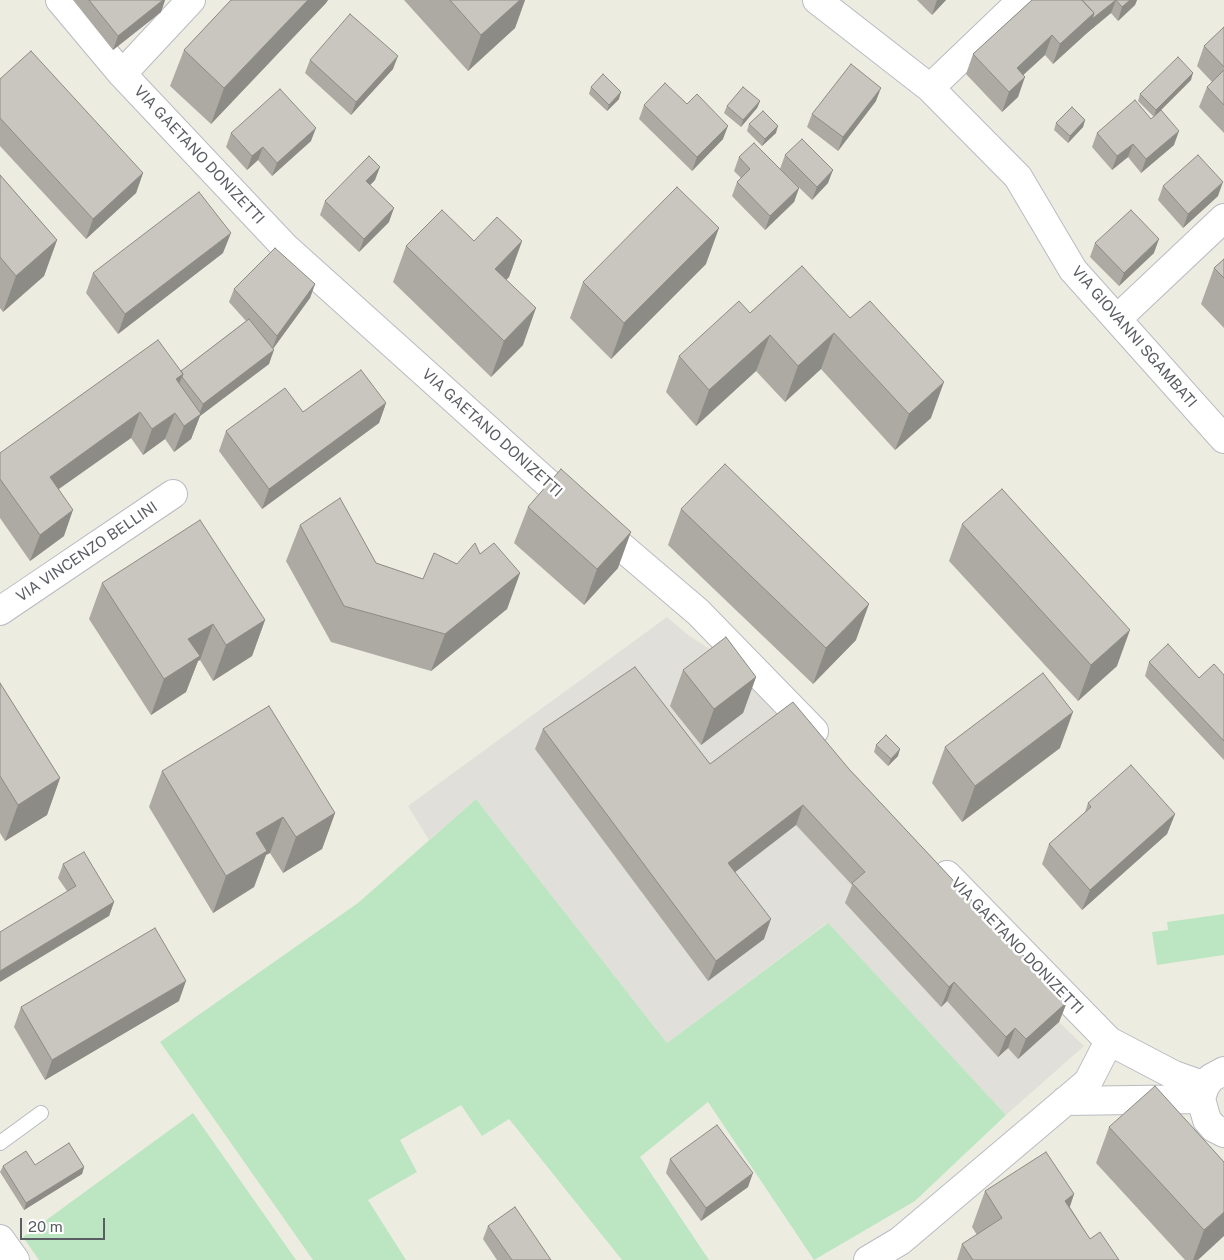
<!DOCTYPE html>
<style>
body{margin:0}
#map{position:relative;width:1224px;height:1260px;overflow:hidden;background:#edece1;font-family:"Public Sans",sans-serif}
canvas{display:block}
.scale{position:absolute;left:20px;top:1218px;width:85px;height:22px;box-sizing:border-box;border:2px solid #5a5d63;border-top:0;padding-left:6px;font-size:15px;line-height:18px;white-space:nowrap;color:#5a5d63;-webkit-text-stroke:4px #fff;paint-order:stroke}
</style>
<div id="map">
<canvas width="1224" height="1260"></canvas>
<div class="scale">20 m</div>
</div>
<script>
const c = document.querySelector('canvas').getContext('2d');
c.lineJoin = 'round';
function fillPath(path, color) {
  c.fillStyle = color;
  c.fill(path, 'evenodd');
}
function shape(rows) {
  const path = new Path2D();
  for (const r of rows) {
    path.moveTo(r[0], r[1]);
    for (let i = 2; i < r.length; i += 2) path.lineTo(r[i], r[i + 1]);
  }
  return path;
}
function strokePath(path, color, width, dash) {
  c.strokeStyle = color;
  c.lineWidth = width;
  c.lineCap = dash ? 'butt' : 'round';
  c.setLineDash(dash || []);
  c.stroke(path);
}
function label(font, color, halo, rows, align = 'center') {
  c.font = font + ' "Public Sans",sans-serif';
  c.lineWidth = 5;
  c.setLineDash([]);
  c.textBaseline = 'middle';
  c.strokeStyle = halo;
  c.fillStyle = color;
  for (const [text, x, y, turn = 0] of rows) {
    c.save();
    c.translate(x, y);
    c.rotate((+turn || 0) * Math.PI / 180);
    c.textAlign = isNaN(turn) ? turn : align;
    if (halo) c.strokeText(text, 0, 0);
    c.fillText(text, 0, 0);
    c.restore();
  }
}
fillPath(shape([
 [667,617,688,635,713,651,786,722,1059,1022,1084,1046,1006,1115,827,923,667,1043,476,799,429,840,408,806]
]), '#e0dfd9');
fillPath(shape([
 [476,799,667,1043,828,923,1006,1115,915,1201,814,1260,708,1102,640,1157,709,1260,622,1260,509,1119,482,1136,461,1105,400,1140,417,1172,368,1200,406,1260,313,1260,160,1042,358,903],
 [1224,914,1224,955,1157,965,1152,932,1168,930,1167,922],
 [193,1113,296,1260,39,1260,23,1237]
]), '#bce6c1');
const lane = shape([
 [0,1143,41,1113]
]);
const street = shape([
 [60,0,122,74,286,248,563,497,698,612,814,731],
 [817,0,930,88,1018,177,1073,270,1224,439],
 [122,74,191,0],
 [930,88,1022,0],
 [1117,319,1224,218],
 [0,611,173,494],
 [947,875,1109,1041,1174,1075,1205,1086],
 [1224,1071,1211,1078,1205,1086,1201,1099,1207,1120,1214,1128,1224,1133],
 [1065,1101,1201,1099],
 [0,1239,15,1260],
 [868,1260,900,1241,1088,1082,1109,1041]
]);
strokePath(lane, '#b9bbc1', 16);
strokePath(street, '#b9bbc1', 30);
strokePath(lane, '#fff', 14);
strokePath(street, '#fff', 28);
fillPath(shape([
 [73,0,165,0,161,12,113,50],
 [231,0,328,0,326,3,211,124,170,86,184,50],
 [404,0,525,0,515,28,468,71],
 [917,0,946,0,932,15],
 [1032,0,1137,0,1135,5,1118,21,1111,13,1087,33,1053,64,1045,55,1023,75,1018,97,1002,112,966,74,973,54],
 [1224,27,1224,133,1199,107,1207,87,1212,82,1197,66,1204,46],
 [310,60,393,69,351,115,305,73],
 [0,79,143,173,136,193,86,239,0,146],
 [1191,80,1155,116,1174,145,1141,173,1128,157,1112,170,1092,147,1097,133,1151,119,1154,117,1138,101,1140,94],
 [591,87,619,99,607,111,589,94],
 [760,101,757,108,741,127,724,113,727,106],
 [876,101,838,151,807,127,812,114],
 [644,105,723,139,692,171,639,119],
 [1085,120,1083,127,1068,143,1054,130,1056,123],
 [749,124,776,133,762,146,747,131],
 [231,133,311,141,272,176,258,160,247,170,226,147],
 [785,155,828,183,812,200,780,169],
 [739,157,799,188,794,202,765,230,732,196,737,182,741,178,734,171],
 [0,175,57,240,44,276,3,312,0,308],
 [375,180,370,185,389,222,359,252,320,215,325,201],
 [1163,186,1218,196,1183,228,1158,200],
 [474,241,522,241,509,277,506,280,523,345,491,377,393,282,406,246],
 [1095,243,1154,253,1119,286,1090,257],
 [223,253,118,334,86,293,93,273],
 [1224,259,1224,328,1201,304,1214,268],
 [706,264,611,359,570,318,583,282],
 [802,266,931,418,895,450,821,369,785,402,756,371,696,426,666,392,679,356,750,313],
 [315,284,310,298,273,349,269,364,200,416,191,439,174,452,165,439,143,455,131,438,59,489,64,536,30,561,0,518,0,453,181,371,246,321,229,302,234,289],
 [386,403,379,423,262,509,219,451,226,431,303,412],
 [528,507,618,568,584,605,514,543],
 [681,509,856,640,813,684,668,545],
 [962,524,1117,666,1078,701,949,561],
 [300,525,376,563,423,579,480,554,520,573,507,609,431,671,331,642,286,561],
 [102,583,265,620,252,656,213,681,200,660,198,661,186,692,151,715,89,619],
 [1149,662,1199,678,1224,675,1224,760,1145,676],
 [683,670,756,677,743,713,701,745,670,706],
 [0,683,60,778,47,815,5,841,0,833],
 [543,729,710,764,849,769,1067,1002,1059,1022,1018,1059,1008,1048,998,1057,947,1001,941,1007,845,903,852,885,796,825,735,872,764,939,708,981,535,749],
 [876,745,898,756,888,766,874,752],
 [945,747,1060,748,962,822,932,783],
 [162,771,335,813,322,849,283,873,270,853,266,855,254,887,213,913,149,807],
 [1088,803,1175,814,1167,834,1082,910,1042,864,1049,844,1085,812],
 [63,864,114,902,109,916,67,891,58,878],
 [179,1001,45,1080,14,1027,21,1007],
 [1109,1127,1224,1162,1198,1260,1185,1260,1096,1163],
 [670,1159,748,1187,701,1221,666,1173],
 [35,1165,84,1167,82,1174,24,1210,0,1172,3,1166],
 [985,1191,1074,1194,1070,1207,1090,1239,1119,1260,957,1260,962,1244,977,1235,972,1227],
 [488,1226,551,1260,497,1260,483,1239]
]), '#acaaa3');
fillPath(shape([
 [163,0,165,0,161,12,113,50,118,36],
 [308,0,328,0,326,3,211,124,224,88],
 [520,0,525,0,515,28,468,71,481,35],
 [937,0,946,0,932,15],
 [1116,0,1111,13,1087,33,1053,64,1060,44,1094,13],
 [1130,0,1137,0,1135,5,1118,21,1122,7],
 [1052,35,1045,55,1009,88,1017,68],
 [398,56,393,69,351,115,356,102],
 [1193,73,1191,80,1154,117,1156,110],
 [1025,77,1018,97,1002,112,1009,92],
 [881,88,876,101,838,151,843,137],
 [621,92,619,99,607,111,609,105],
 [760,101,757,108,741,127,743,120],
 [1085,120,1083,127,1068,143,1070,136],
 [728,126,723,139,692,171,697,157],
 [778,126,776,133,762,146,765,139],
 [316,128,311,141,272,176,277,163],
 [1179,131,1174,145,1141,173,1146,159],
 [1133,144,1128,157,1112,170,1117,156],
 [263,147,258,160,247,170,252,156],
 [380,167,375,180,361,194,366,181],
 [833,170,828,183,812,200,817,187],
 [143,173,136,193,86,239,93,219],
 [1223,182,1218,196,1183,228,1188,214],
 [799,188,794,202,765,230,770,216],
 [394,208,389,222,359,252,364,239],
 [719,228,706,264,611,359,624,323],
 [231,233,223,253,118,334,125,314],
 [1159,239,1154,253,1119,286,1124,273],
 [57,240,44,276,3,312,16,276],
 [522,241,509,277,482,305,495,269],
 [315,284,310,298,272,350,277,336],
 [536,308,523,345,491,377,504,341],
 [834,333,821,369,785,402,798,366],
 [770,335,756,371,696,426,709,390],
 [274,350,269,364,200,416,191,439,174,452,184,426,199,415,203,404],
 [183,374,173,400,176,379],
 [944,382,931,418,895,450,909,414],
 [386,403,379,423,262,509,269,489],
 [140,412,131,438,40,502,50,477],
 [175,413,165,439,143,455,152,429],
 [73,510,64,536,30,561,40,535],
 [631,532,618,568,584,605,597,569],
 [520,573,507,609,431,671,445,634],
 [869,604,856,640,813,684,826,648],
 [265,620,252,656,213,681,226,645],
 [213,624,200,660,198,661,186,692,151,715,164,679,188,639],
 [1130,630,1117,666,1078,701,1091,665],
 [756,677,743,713,701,745,714,709],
 [1073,712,1060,748,962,822,975,786],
 [900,749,898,756,888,766,891,759],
 [60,778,47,815,5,841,18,805],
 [803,805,796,825,721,883,728,863],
 [335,813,322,849,283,873,296,837],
 [1175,814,1167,834,1082,910,1090,890],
 [283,817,270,853,266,855,254,887,213,913,226,876,256,833],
 [114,902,109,916,0,982,0,971],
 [771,919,764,939,708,981,716,961],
 [186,981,179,1001,45,1080,52,1060],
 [954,982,947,1001,941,1007,949,987],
 [1067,1002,1059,1022,1018,1059,1026,1039],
 [1015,1028,1008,1048,998,1057,1006,1037],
 [84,1167,82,1174,24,1210,26,1203],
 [753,1173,748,1187,701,1221,706,1208],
 [1074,1194,1061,1231,1065,1201],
 [1224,1212,1224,1236,1198,1260,1193,1260,1204,1230]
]), '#8c8b85');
const building = shape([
 [89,0,163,0,118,36,89,0],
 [231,0,308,0,224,88,184,50,231,0],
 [450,0,520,0,481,35,450,0],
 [1032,0,1082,0,1094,13,1060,44,1052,35,1017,68,1025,77,1009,92,973,54,1032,0],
 [1082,0,1116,0,1092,19,1094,13,1082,0],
 [1116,0,1130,0,1122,7,1116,0],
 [350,14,398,56,356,102,310,60,350,14],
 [1224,27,1224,67,1204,46,1224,27],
 [31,51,143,173,93,219,0,118,0,79,31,51],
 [1178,57,1193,73,1156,110,1140,94,1178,57],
 [851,64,881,88,843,137,812,114,851,64],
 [1224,70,1224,105,1207,87,1224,70],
 [603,74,621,92,609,105,591,87,603,74],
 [665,83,687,104,697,94,728,126,697,157,644,105,665,83],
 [743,87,760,101,743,120,727,106,743,87],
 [280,89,316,128,277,163,263,147,252,156,231,133,280,89],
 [1135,100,1151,119,1161,110,1179,131,1146,159,1133,144,1117,156,1097,133,1135,100],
 [1072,107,1085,120,1070,136,1056,123,1072,107],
 [763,111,778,126,765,139,749,124,763,111],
 [802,139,833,170,817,187,785,155,802,139],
 [754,143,799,188,770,216,737,182,750,169,739,157,754,143],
 [1198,155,1223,182,1188,214,1163,186,1198,155],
 [369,156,380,167,366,181,394,208,364,239,325,201,369,156],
 [0,175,57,240,16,276,0,257,0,175],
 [677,187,719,228,624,323,583,282,677,187],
 [199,192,231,233,125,314,93,273,199,192],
 [442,210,474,241,497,217,522,241,495,269,536,308,504,341,406,246,442,210],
 [1131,210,1159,239,1124,273,1095,243,1131,210],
 [275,248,315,284,277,336,234,289,275,248],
 [1224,259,1224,278,1214,268,1224,259],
 [802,266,850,318,870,301,944,382,909,414,834,333,798,366,770,335,709,390,679,356,739,301,750,313,802,266],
 [249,319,274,350,203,404,182,377,183,374,181,371,249,319],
 [158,340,183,374,176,379,201,414,184,426,175,413,152,429,140,412,50,477,73,510,40,535,0,479,0,453,158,340],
 [361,370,386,403,269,489,226,431,285,388,303,412,361,370],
 [725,464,869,604,826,648,681,509,725,464],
 [561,469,631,532,597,569,528,507,561,469],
 [1002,489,1130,630,1091,665,962,524,1002,489],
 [340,498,376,563,423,579,434,553,457,564,475,543,480,554,494,543,520,573,445,634,344,606,300,525,340,498],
 [200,520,265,620,226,645,213,624,188,639,200,656,164,679,102,583,200,520],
 [726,637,756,677,714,709,683,670,726,637],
 [1168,644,1199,678,1214,664,1224,675,1224,741,1149,662,1168,644],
 [635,667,710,764,793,702,849,769,1067,1002,1026,1039,1015,1028,1006,1037,954,982,949,987,852,883,865,872,803,805,728,863,771,919,716,961,543,729,635,667],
 [1043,673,1073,712,975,786,945,747,1043,673],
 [0,683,60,778,18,805,0,776,0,683],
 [269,706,335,813,296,837,283,817,256,833,267,851,226,876,162,771,269,706],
 [886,735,900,749,891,759,876,745,886,735],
 [1131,765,1175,814,1090,890,1049,844,1091,807,1088,803,1131,765],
 [84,852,114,902,0,971,0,932,76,886,63,864,84,852],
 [155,928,186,981,52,1060,21,1007,155,928],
 [1155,1086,1224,1162,1224,1212,1204,1230,1109,1127,1155,1086],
 [717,1125,753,1173,706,1208,670,1159,717,1125],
 [69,1143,84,1167,26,1203,3,1166,26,1151,35,1165,69,1143],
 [1046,1152,1074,1194,1065,1201,1090,1239,1100,1232,1119,1260,973,1260,962,1244,1002,1218,985,1191,1046,1152],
 [515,1207,551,1260,512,1260,488,1226,515,1207]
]);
fillPath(building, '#c8c6be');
strokePath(building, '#8c8b85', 1);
label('15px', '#5a5d63', '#fff', [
 ["VIA GAETANO DONIZETTI",199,155,47],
 ["VIA GIOVANNI SGAMBATI",1134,337,49],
 ["VIA GAETANO DONIZETTI",492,433,42],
 ["VIA VINCENZO BELLINI",87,552,-34],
 ["VIA GAETANO DONIZETTI",1017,946,46]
]);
</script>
